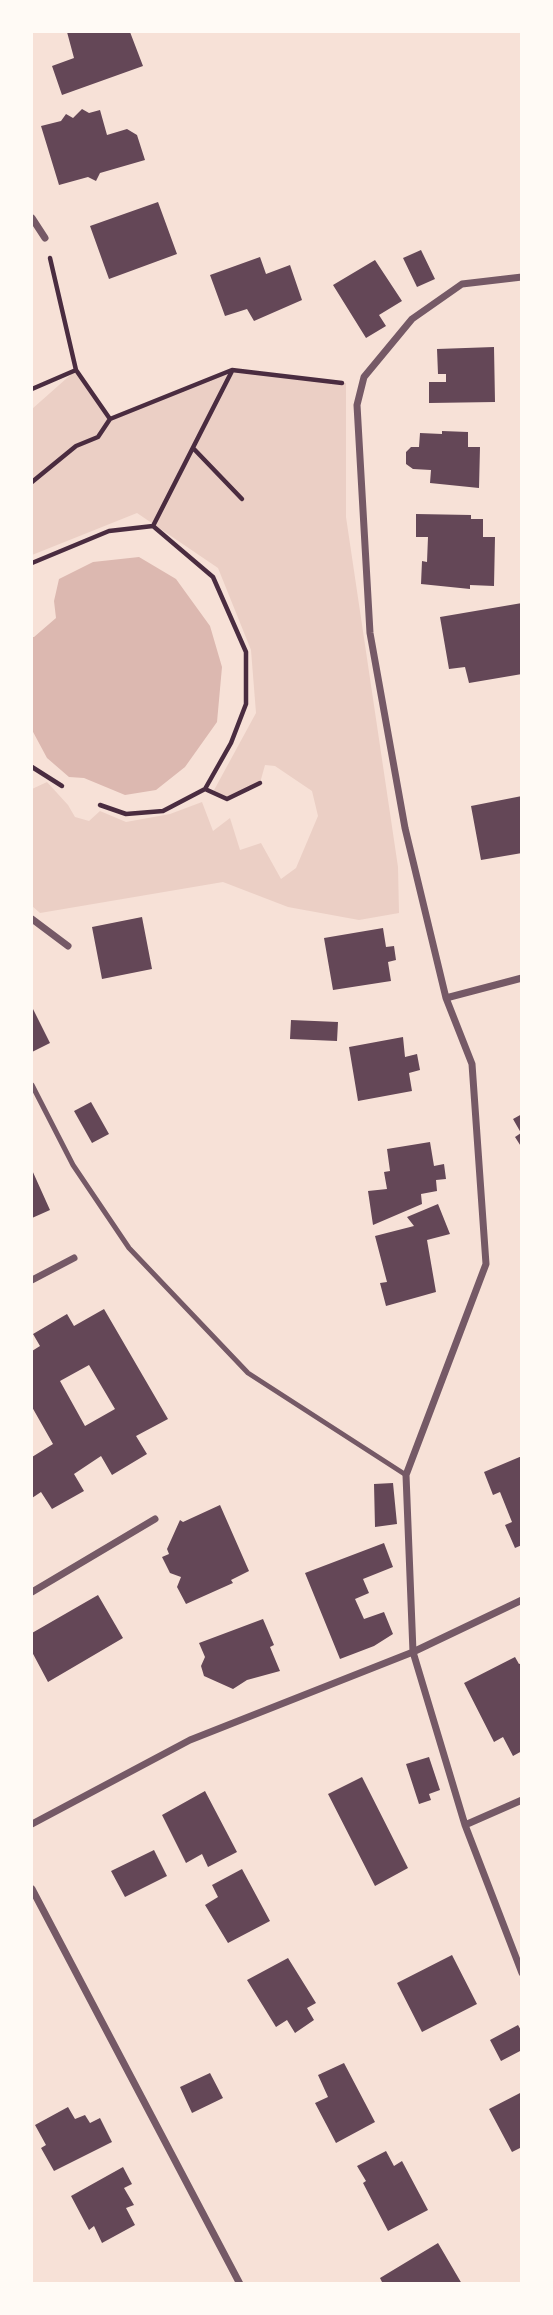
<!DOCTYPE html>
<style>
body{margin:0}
#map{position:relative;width:553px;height:2315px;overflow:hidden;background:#f7e1d7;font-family:Commissioner,sans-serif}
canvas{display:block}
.frame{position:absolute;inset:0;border:33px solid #fffaf5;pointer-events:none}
</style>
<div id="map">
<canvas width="553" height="2315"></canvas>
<div class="frame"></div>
</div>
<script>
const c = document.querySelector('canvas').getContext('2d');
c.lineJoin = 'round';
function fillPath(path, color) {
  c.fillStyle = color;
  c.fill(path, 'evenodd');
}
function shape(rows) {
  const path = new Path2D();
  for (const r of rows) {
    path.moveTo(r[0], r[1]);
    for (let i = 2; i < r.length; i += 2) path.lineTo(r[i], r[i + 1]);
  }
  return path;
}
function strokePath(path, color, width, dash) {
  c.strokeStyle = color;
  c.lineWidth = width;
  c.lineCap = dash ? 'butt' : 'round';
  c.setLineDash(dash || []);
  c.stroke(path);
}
fillPath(shape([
 [76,370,110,418,232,370,346,383,346,517,398,867,399,913,359,920,288,907,223,882,40,913,32,906,32,789,47,782,68,805,75,817,89,821,100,811,126,822,170,814,202,802,213,831,230,818,240,850,261,843,281,879,296,868,318,816,312,791,275,766,265,765,260,783,227,799,213,792,256,713,251,650,218,568,137,513,32,555,32,409]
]), '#ebcfc5');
fillPath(shape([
 [139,557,176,579,210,626,222,667,217,722,185,767,156,790,125,795,84,778,69,777,47,758,32,730,32,637,34,637,56,618,54,601,59,579,93,562]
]), '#dcb8b0');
fillPath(shape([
 [67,32,130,32,143,66,62,95,52,66,74,58],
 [82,109,89,113,100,110,107,135,127,129,137,135,145,160,100,173,96,181,88,177,59,185,41,126,61,121,66,114,73,118],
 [158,202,177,254,109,279,90,226],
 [421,250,435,279,417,287,403,258],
 [260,257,266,274,290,265,302,300,254,321,247,309,225,316,210,275],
 [375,260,402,301,379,315,386,326,366,338,333,285],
 [494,347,495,402,429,403,429,382,446,382,446,374,438,374,437,349],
 [442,431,468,432,468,447,480,447,479,488,430,483,431,470,413,469,406,464,406,452,411,447,419,447,420,433,442,434],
 [416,514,471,515,471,519,483,519,483,537,495,537,494,586,470,585,470,589,421,584,422,561,427,562,428,537,416,537],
 [522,603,522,674,469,683,465,667,449,669,440,617],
 [522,796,522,853,481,860,471,806],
 [142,917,152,969,102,979,92,927],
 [383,928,386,947,394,946,396,960,388,962,391,981,333,990,324,938],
 [32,1007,50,1043,32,1052],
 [291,1020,338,1022,337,1041,290,1039],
 [403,1037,405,1057,417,1054,420,1070,409,1073,412,1091,358,1101,349,1047],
 [91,1102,109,1134,92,1143,74,1111],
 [522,1114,522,1148,515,1137,521,1133,513,1119],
 [430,1142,434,1166,444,1164,446,1179,436,1180,437,1191,421,1194,422,1204,373,1225,368,1191,387,1189,384,1172,390,1171,387,1149],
 [32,1170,50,1210,32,1218],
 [438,1204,450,1234,427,1240,436,1292,386,1306,380,1283,387,1282,375,1236,414,1226,407,1217],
 [104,1309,168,1419,136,1436,147,1454,112,1475,101,1456,74,1474,84,1491,52,1509,41,1492,32,1498,32,1457,53,1444,32,1407,32,1351,40,1346,33,1334,67,1314,74,1326],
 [89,1365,115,1409,85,1426,60,1381],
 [522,1456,522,1545,515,1548,505,1525,512,1522,500,1492,493,1495,484,1472],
 [393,1483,397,1524,375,1527,374,1484],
 [220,1505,249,1571,231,1580,233,1583,186,1604,177,1587,181,1577,170,1573,162,1557,169,1554,167,1549,180,1520,183,1522],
 [384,1543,393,1567,363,1579,369,1593,355,1599,364,1619,384,1612,393,1634,374,1646,340,1659,305,1573],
 [98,1595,123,1638,48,1682,32,1652,32,1633],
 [263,1619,274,1645,270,1647,280,1671,247,1680,233,1689,204,1676,201,1666,205,1657,199,1643],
 [515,1657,519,1664,522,1663,522,1751,513,1756,503,1737,494,1742,464,1683],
 [429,1757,440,1790,429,1794,431,1800,419,1804,406,1764],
 [362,1777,408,1868,375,1886,328,1794],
 [205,1791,237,1852,208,1867,202,1854,186,1863,162,1815],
 [154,1850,167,1876,125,1897,111,1871],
 [242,1869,270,1921,228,1943,205,1905,218,1897,212,1885],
 [452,1955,477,2004,422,2032,397,1983],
 [288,1958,316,2003,307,2008,314,2020,295,2033,287,2020,276,2027,247,1980],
 [518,2025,522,2032,522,2050,501,2061,490,2040],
 [344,2063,375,2122,336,2143,315,2103,328,2097,318,2075],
 [210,2073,223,2098,192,2113,180,2087],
 [522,2092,522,2147,512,2152,489,2109],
 [68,2107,75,2119,85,2115,90,2123,100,2118,112,2142,54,2171,41,2148,46,2145,35,2125],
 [386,2151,394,2166,402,2161,428,2210,388,2231,363,2183,366,2181,357,2166],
 [123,2167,132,2184,124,2188,134,2205,126,2208,135,2225,102,2243,94,2226,89,2230,71,2196],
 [438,2243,462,2284,383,2284,380,2278]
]), '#644757');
strokePath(shape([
 [50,258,76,370,110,419],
 [32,389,76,370],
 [193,448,242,499],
 [32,482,76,446,98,437,110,419,232,370,342,383],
 [153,526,232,371],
 [32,563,109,531,153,526,213,577,246,652,246,704,231,743,205,789,163,811,126,814,100,805],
 [32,767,62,786],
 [205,789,227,799,260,783]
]), '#4a2c40', 4.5);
strokePath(shape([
 [32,1085,73,1165,129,1248,248,1373,406,1475]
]), '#755966', 5);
strokePath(shape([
 [32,218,45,238],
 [522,277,462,284,412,319,364,377,357,405,370,633,405,828,446,998,472,1064,486,1264,406,1475,413,1652,465,1825,522,1973],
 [32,919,68,946],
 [446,998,522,978],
 [32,1280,74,1258],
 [32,1592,155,1519],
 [32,1824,190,1740,413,1652,522,1600],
 [465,1825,522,1800],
 [32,1889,240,2284]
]), '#755966', 7);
</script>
